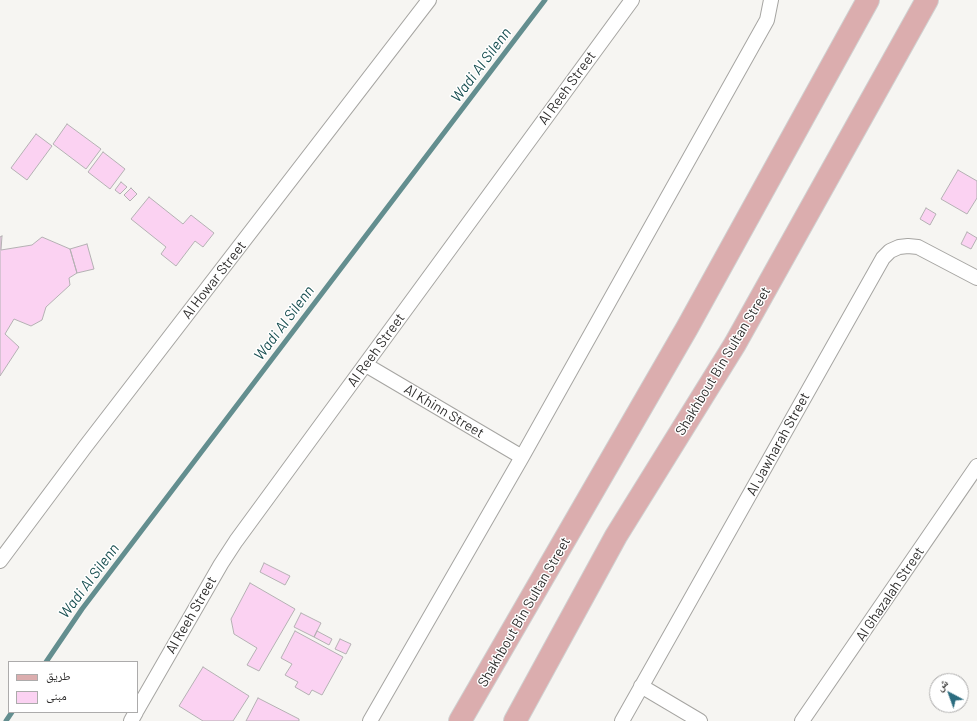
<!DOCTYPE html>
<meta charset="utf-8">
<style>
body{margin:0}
#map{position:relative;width:977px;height:721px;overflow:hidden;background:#f6f5f2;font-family:Barlow,"Noto Naskh Arabic",sans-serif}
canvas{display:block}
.legend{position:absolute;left:8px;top:661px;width:130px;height:52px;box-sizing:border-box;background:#fff;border:1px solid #acabab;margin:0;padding:5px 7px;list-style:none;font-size:12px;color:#2f2e2d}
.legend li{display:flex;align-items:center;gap:8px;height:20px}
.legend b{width:20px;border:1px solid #acabab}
.north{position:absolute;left:929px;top:673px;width:40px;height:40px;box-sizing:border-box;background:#fff;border:1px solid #acabab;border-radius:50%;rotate:319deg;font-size:11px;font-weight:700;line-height:16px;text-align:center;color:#2f2e2d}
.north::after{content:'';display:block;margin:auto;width:14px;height:18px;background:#2b6c7f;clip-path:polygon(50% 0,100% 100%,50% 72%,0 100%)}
</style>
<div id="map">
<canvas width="977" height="721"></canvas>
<ul class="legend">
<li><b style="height:5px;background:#dbadae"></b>طريق</li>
<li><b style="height:11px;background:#fbd2f2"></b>مبنى</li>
</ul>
<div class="north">ش</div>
</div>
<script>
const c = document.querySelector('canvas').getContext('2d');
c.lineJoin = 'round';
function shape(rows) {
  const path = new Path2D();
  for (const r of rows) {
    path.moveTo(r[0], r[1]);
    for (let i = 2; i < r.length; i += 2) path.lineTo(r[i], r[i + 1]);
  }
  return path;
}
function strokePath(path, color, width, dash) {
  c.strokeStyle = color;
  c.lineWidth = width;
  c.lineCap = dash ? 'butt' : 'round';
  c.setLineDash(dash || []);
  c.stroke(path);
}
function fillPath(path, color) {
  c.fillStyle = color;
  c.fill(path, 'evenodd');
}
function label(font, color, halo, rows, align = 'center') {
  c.font = font + ' Barlow,sans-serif';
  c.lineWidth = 3;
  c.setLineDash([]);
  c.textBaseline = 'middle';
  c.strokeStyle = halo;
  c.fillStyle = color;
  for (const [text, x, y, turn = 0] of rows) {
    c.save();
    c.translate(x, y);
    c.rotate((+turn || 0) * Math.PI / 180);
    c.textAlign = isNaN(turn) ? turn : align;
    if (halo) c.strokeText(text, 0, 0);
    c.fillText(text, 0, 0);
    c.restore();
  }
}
strokePath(shape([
 [46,662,82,609,545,0],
 [6,721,12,712]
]), '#638e8f', 5);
const building = shape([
 [67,124,101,149,86,169,53,144,67,124],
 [36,134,52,146,27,180,11,168,36,134],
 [103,152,125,169,110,189,88,172,103,152],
 [958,170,977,181,977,198,967,214,941,199,958,170],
 [121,182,127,187,120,194,115,190,121,182],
 [131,188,137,194,130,201,124,195,131,188],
 [149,197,183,224,191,215,214,233,203,247,195,241,176,266,161,254,166,247,131,219,149,197],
 [926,208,936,214,930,225,920,219,926,208],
 [967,232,977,238,971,249,961,244,967,232],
 [2,236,1,250,32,245,42,237,70,249,77,273,69,278,70,285,46,307,42,320,31,326,14,319,5,334,19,347,0,376,0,237,2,236],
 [87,244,94,269,77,273,70,249,87,244],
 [264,563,290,576,285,585,260,572,264,563],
 [250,583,295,609,259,671,247,665,257,648,234,634,231,619,250,583],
 [301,613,321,623,314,637,294,627,301,613],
 [295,631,343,657,322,695,312,690,309,695,295,687,298,682,285,675,292,664,281,658,295,631],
 [317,631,332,639,329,645,314,637,317,631],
 [340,639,351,644,346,654,335,649,340,639],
 [203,667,249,696,233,721,203,721,179,706,203,667],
 [258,698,299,719,299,721,246,721,258,698]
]);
fillPath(building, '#fbd2f2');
strokePath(building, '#b4b1b3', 1);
const minor = shape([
 [366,365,522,457],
 [0,561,85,447,429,0],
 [641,686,700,721],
 [137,710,221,564,236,541,632,0],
 [131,721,136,712],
 [370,721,522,457,767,20,771,0],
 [622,721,883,258,890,251,899,247,908,246,918,247,977,278],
 [802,721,977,466]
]);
const primary = shape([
 [460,721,687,328,868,0],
 [515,721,616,536,735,344,927,0]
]);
strokePath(minor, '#a6a5a2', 16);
strokePath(primary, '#d1d1d1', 24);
strokePath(minor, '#fff', 14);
strokePath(primary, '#dbadae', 22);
label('14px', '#2f2e2d', '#fff', [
 ["Al Reeh Street",567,88,-54],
 ["Al Howar Street",214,280,-52],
 ["Al Reeh Street",376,350,-54],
 ["Shakhbout Bin Sultan Street",723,361,-59],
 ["Al Khinn Street",444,411,31],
 ["Al Jawharah Street",778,444,-61],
 ["Al Ghazalah Street",890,594,-56],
 ["Shakhbout Bin Sultan Street",524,612,-60],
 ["Al Reeh Street",191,615,-60]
]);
label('italic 15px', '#184f51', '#fff', [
 ["Wadi Al Silenn",481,65,-53],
 ["Wadi Al Silenn",284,323,-53],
 ["Wadi Al Silenn",89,581,-53]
]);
</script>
